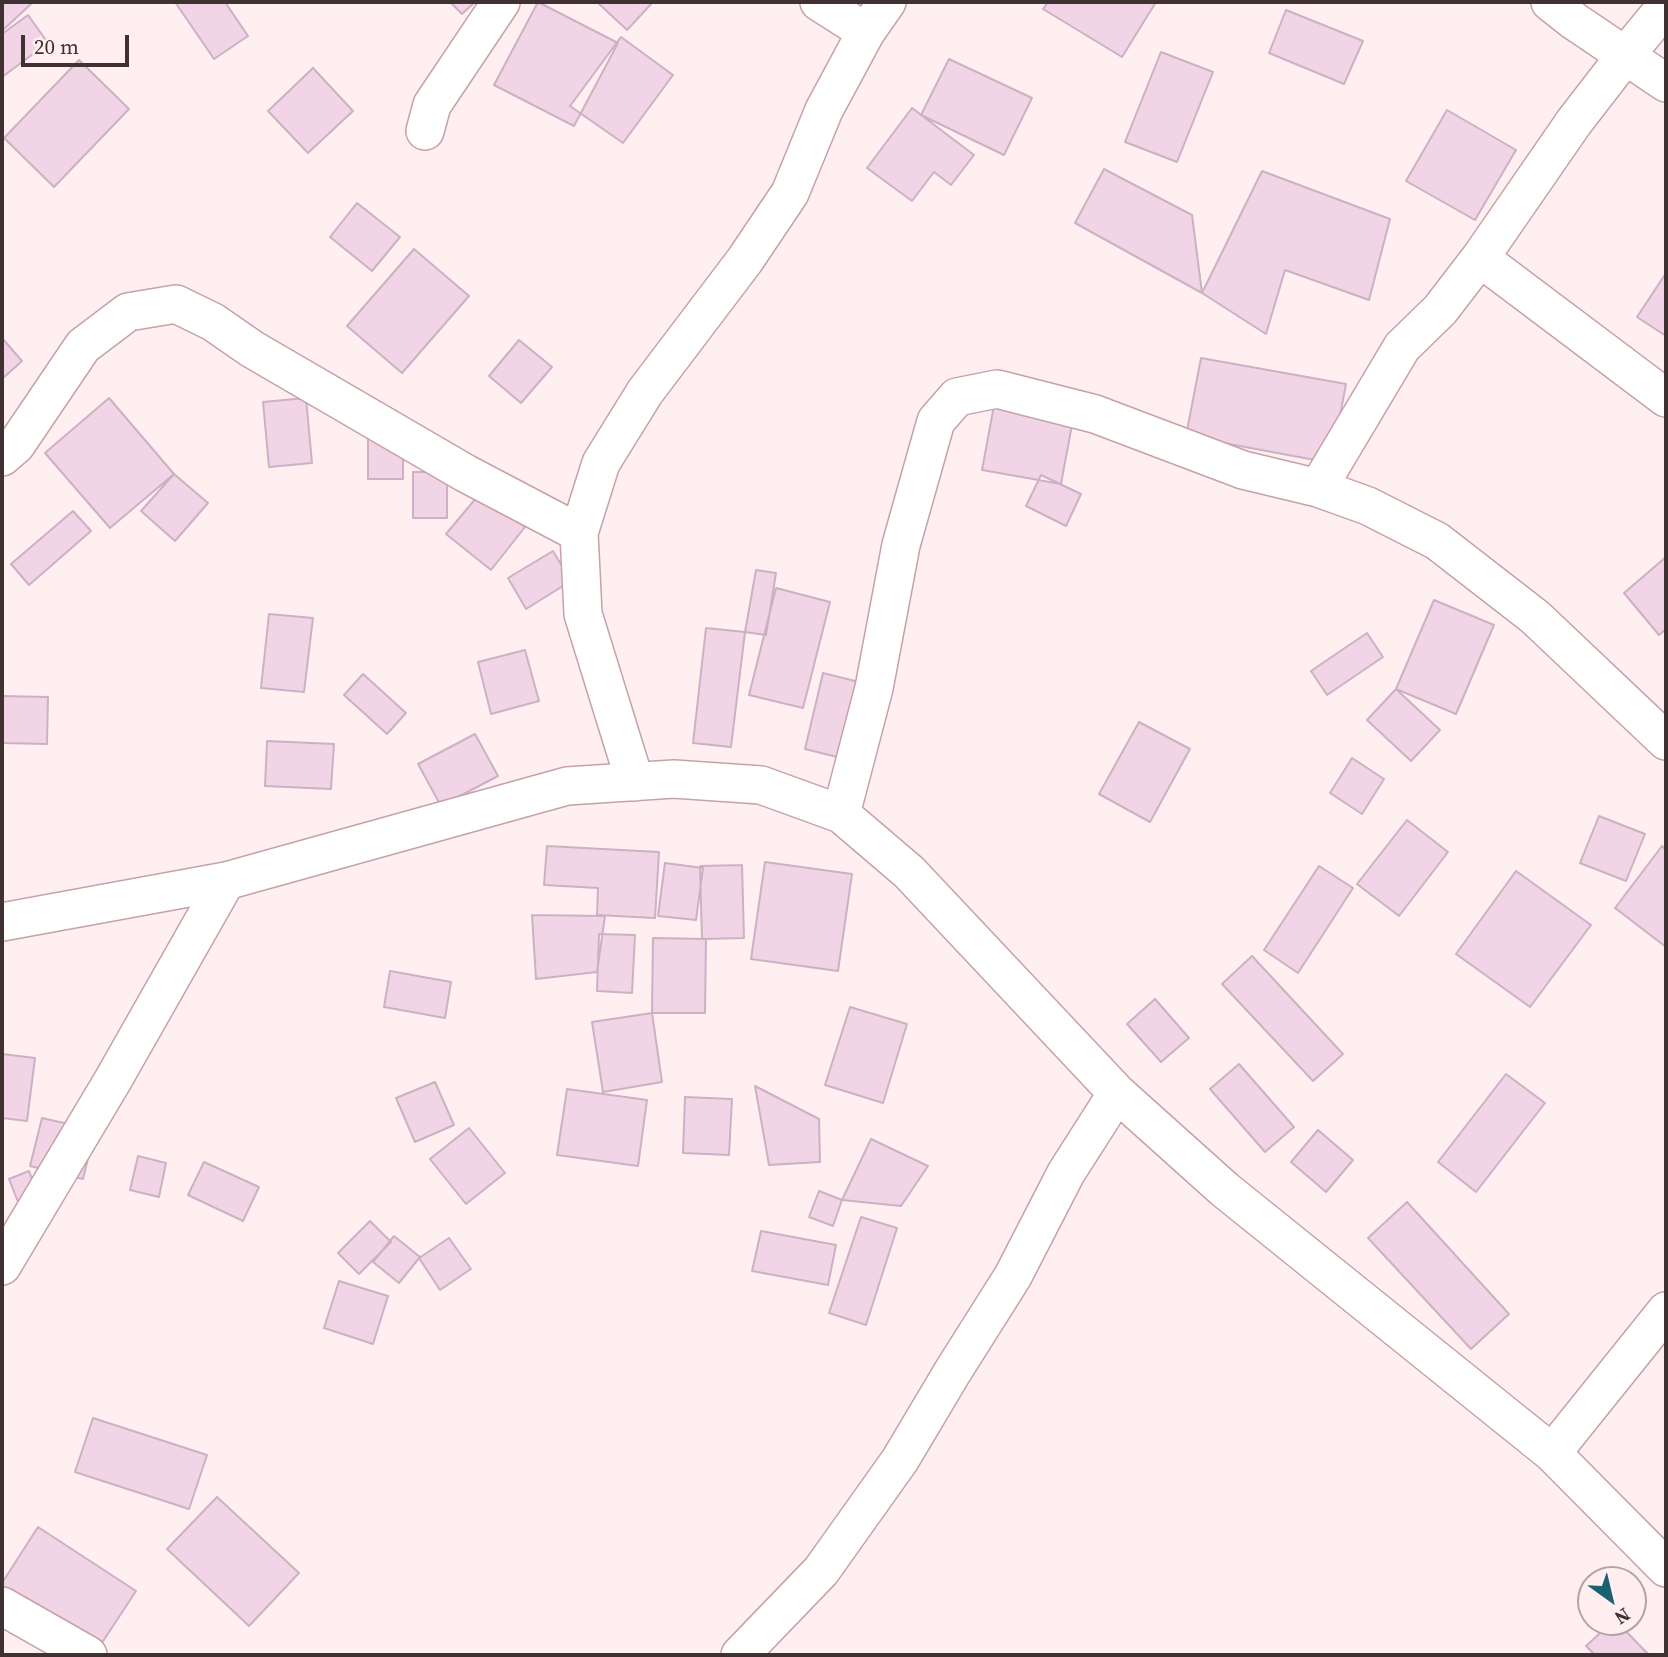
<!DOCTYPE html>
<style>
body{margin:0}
#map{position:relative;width:1668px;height:1657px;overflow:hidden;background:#ffeff1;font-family:"Source Serif 4",serif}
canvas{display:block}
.frame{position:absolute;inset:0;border:4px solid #403233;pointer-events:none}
.north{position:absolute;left:1577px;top:1566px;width:70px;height:70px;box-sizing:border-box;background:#ffeff1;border:2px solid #b3a3a5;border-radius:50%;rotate:146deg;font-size:19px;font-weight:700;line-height:28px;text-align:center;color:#403233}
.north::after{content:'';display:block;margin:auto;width:24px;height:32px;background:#1a6171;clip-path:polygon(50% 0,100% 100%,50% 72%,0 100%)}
.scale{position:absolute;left:21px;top:35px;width:108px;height:32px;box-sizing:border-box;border:4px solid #403233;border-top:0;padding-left:9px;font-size:21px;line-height:24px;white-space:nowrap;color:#403233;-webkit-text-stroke:5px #ffeff1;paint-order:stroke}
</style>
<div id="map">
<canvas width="1668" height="1657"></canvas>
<div class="frame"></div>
<div class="north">N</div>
<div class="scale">20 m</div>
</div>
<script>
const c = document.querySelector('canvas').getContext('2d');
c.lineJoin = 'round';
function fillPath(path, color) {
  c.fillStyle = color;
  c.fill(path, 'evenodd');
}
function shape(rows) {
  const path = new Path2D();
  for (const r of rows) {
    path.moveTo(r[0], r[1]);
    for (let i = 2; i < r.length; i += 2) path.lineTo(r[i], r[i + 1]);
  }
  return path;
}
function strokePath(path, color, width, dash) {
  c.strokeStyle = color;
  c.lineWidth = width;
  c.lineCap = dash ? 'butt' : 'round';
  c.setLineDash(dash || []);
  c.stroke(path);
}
const building = shape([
 [2,2,33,2,2,31,2,2],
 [175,2,225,2,248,36,214,59,175,2],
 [450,2,475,2,462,14,450,2],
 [538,2,618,43,574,126,494,85,538,2],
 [597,2,653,2,627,30,597,2],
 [1048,2,1156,2,1122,57,1043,9,1048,2],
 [1286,10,1363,41,1344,84,1269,53,1286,10],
 [28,15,48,43,2,77,2,34,28,15],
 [621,37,673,75,623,143,570,106,621,37],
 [1161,52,1213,72,1177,162,1125,142,1161,52],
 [949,59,1032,98,1004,155,921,115,949,59],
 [79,60,129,109,54,187,4,138,79,60],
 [313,68,353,111,308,153,268,111,313,68],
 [912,108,974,155,951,185,934,172,912,201,867,168,912,108],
 [1447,110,1516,150,1475,220,1406,181,1447,110],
 [1104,169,1192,215,1202,293,1075,223,1104,169],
 [1262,171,1390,219,1369,300,1285,270,1266,334,1202,293,1262,171],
 [357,203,400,237,372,271,330,237,357,203],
 [414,249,469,296,402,373,347,326,414,249],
 [1666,273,1666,336,1637,317,1666,273],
 [2,338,22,361,2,379,2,338],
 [519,340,552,367,521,403,489,376,519,340],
 [1201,358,1346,384,1331,463,1186,436,1201,358],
 [997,389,1076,403,1061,484,982,470,997,389],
 [109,398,174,474,110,528,45,453,109,398],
 [306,398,312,463,269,467,263,402,306,398],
 [403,427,403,479,368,479,368,428,403,427],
 [413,472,447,472,447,518,413,518,413,472],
 [174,474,208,503,175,541,141,511,174,474],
 [1041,475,1081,494,1066,526,1026,506,1041,475],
 [482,491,525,527,491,570,446,534,482,491],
 [73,511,91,531,29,585,11,564,73,511],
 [553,551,571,581,526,609,508,578,553,551],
 [1666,557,1666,629,1659,635,1624,593,1666,557],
 [756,570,776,573,766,635,745,632,756,570],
 [776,588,830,602,803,708,749,695,776,588],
 [1434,600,1494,625,1456,714,1396,689,1434,600],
 [269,614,313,618,304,692,261,688,269,614],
 [706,628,745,632,731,747,693,743,706,628],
 [1367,633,1383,657,1327,695,1311,671,1367,633],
 [525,650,539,701,491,714,478,662,525,650],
 [823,673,875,686,857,762,805,749,823,673],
 [363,674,406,713,387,734,344,695,363,674],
 [1396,689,1440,730,1411,761,1367,720,1396,689],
 [2,696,48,697,47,744,2,743,2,696],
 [1139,722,1190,749,1150,822,1099,794,1139,722],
 [475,734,498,776,441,806,418,764,475,734],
 [267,741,334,744,331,789,265,786,267,741],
 [1352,758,1384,779,1362,814,1330,793,1352,758],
 [1599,816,1645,834,1626,881,1580,863,1599,816],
 [1407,820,1448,852,1399,916,1357,884,1407,820],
 [547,846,659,852,655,918,597,915,598,888,544,885,547,846],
 [1662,846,1666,850,1666,947,1615,908,1662,846],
 [765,862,852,874,838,971,751,959,765,862],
 [665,863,703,868,696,920,658,916,665,863],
 [742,865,744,938,702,939,700,866,742,865],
 [1319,866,1353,888,1298,973,1264,950,1319,866],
 [1516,871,1591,925,1530,1007,1456,954,1516,871],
 [532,915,605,916,597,972,536,979,532,915],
 [599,934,635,935,632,993,597,991,599,934],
 [653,938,706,939,705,1013,652,1013,653,938],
 [1252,956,1343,1054,1313,1081,1222,984,1252,956],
 [390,971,451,982,445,1018,384,1007,390,971],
 [1155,999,1189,1038,1161,1062,1127,1024,1155,999],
 [850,1007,907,1024,883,1103,825,1085,850,1007],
 [652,1013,662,1082,603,1092,592,1022,652,1013],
 [2,1054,35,1058,27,1121,2,1118,2,1054],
 [1239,1064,1294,1127,1265,1152,1210,1089,1239,1064],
 [1506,1074,1545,1103,1476,1192,1438,1162,1506,1074],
 [435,1082,454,1125,415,1142,396,1098,435,1082],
 [755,1086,819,1119,820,1162,769,1165,755,1086],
 [567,1089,647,1100,638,1166,557,1155,567,1089],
 [685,1097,732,1099,729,1155,683,1153,685,1097],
 [42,1118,95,1130,83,1179,30,1166,42,1118],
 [469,1128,505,1173,466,1204,430,1159,469,1128],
 [1318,1130,1353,1160,1326,1192,1291,1162,1318,1130],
 [871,1139,928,1166,901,1206,842,1200,871,1139],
 [138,1156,166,1163,159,1197,130,1190,138,1156],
 [204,1162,259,1187,243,1221,188,1195,204,1162],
 [29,1171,40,1200,20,1207,9,1179,29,1171],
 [819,1191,842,1200,833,1226,809,1217,819,1191],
 [1407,1202,1509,1314,1471,1349,1368,1238,1407,1202],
 [861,1217,897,1228,866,1325,829,1313,861,1217],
 [370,1221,391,1242,359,1274,338,1253,370,1221],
 [761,1231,836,1245,828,1285,752,1271,761,1231],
 [394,1236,420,1257,399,1283,373,1262,394,1236],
 [449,1238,471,1269,440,1290,419,1258,449,1238],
 [339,1281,388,1296,373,1344,324,1328,339,1281],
 [93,1418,207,1455,189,1509,75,1472,93,1418],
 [217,1497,299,1573,249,1626,167,1549,217,1497],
 [38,1527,136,1591,94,1655,2,1599,2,1583,38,1527],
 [1612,1622,1617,1622,1649,1655,1595,1655,1586,1646,1612,1622]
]);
fillPath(building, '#f2d4e7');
strokePath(building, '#ceb0c3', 2);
const minor = shape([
 [819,2,866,32],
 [1550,2,1574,21,1666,83],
 [425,131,432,105,501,2],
 [1480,258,1666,398],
 [2,457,16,445,83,346,128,312,176,304,213,322,252,349,465,473,579,533],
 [1318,488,1402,347,1440,310,1480,258,1574,122,1625,56,1666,6],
 [635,782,583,614,579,533,601,463,645,392,745,260,790,193,824,110,866,32,887,2],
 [841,814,874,688,901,545,936,421,957,397,997,389,1095,414,1243,470,1318,488,1368,506,1437,541,1535,617,1666,741],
 [2,922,226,881,567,786,674,779,761,785,841,814,909,872,1117,1093,1224,1189,1552,1453,1666,1568],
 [2,1266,113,1080,226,881],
 [1552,1453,1666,1311],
 [2,1606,88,1655],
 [740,1655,821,1571,900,1460,953,1371,1013,1276,1066,1173,1117,1093]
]);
strokePath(minor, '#c6a2a6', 40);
strokePath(minor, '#fff', 37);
</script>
